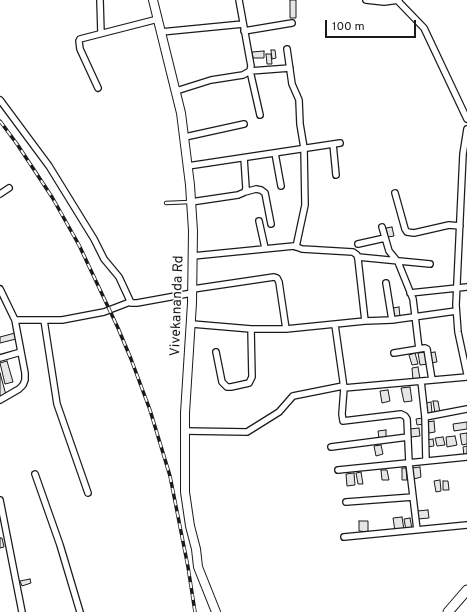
<!DOCTYPE html>
<style>
body{margin:0}
#map{position:relative;width:467px;height:612px;overflow:hidden;background:#fff;font-family:Overpass,sans-serif}
canvas{display:block}
.scale{position:absolute;left:325px;top:20px;width:91px;height:18px;box-sizing:border-box;border:2px solid #1a1a1a;border-top:0;padding-left:5px;font-size:12px;line-height:14px;white-space:nowrap;color:#1a1a1a;-webkit-text-stroke:3px #fff;paint-order:stroke}
</style>
<div id="map">
<canvas width="467" height="612"></canvas>
<div class="scale">100 m</div>
</div>
<script>
const c = document.querySelector('canvas').getContext('2d');
c.lineJoin = 'round';
function fillPath(path, color) {
  c.fillStyle = color;
  c.fill(path, 'evenodd');
}
function shape(rows) {
  const path = new Path2D();
  for (const r of rows) {
    path.moveTo(r[0], r[1]);
    for (let i = 2; i < r.length; i += 2) path.lineTo(r[i], r[i + 1]);
  }
  return path;
}
function strokePath(path, color, width, dash) {
  c.strokeStyle = color;
  c.lineWidth = width;
  c.lineCap = dash ? 'butt' : 'round';
  c.setLineDash(dash || []);
  c.stroke(path);
}
function label(font, color, halo, rows, align = 'center') {
  c.font = font + ' Overpass,sans-serif';
  c.lineWidth = 3;
  c.setLineDash([]);
  c.textBaseline = 'middle';
  c.strokeStyle = halo;
  c.fillStyle = color;
  for (const [text, x, y, turn = 0] of rows) {
    c.save();
    c.translate(x, y);
    c.rotate((+turn || 0) * Math.PI / 180);
    c.textAlign = isNaN(turn) ? turn : align;
    if (halo) c.strokeText(text, 0, 0);
    c.fillText(text, 0, 0);
    c.restore();
  }
}
const building = shape([
 [290,0,296,0,296,18,290,18,290,0],
 [271,50,275,50,276,58,272,59,271,50],
 [264,51,264,58,253,58,252,52,264,51],
 [266,54,271,54,272,64,267,64,266,54],
 [392,227,394,236,388,237,386,228,392,227],
 [399,307,400,317,394,318,392,308,399,307],
 [15,333,16,339,0,343,0,337,15,333],
 [426,352,428,364,420,365,418,353,426,352],
 [435,352,437,362,430,363,428,353,435,352],
 [415,353,418,364,412,365,409,355,415,353],
 [7,361,13,382,5,384,0,363,7,361],
 [418,367,420,379,413,380,412,368,418,367],
 [0,373,6,395,0,396,0,373],
 [410,387,412,401,404,402,401,388,410,387],
 [388,390,390,401,382,403,380,391,388,390],
 [433,401,438,401,440,413,435,413,433,401],
 [431,402,432,413,427,414,426,403,431,402],
 [423,418,424,424,417,425,416,419,423,418],
 [434,421,435,432,429,433,427,422,434,421],
 [467,422,467,429,454,431,453,424,467,422],
 [419,428,420,436,411,437,410,429,419,428],
 [386,430,386,438,379,439,378,431,386,430],
 [467,433,467,444,462,445,460,434,467,433],
 [455,436,457,445,447,447,446,437,455,436],
 [443,437,445,445,437,446,435,438,443,437],
 [433,439,434,446,427,447,426,440,433,439],
 [381,445,383,454,376,456,374,446,381,445],
 [467,446,467,456,464,456,463,447,467,446],
 [420,467,421,477,414,479,412,468,420,467],
 [402,468,406,468,407,480,402,480,402,468],
 [381,470,387,470,389,480,382,480,381,470],
 [361,472,363,484,358,484,356,473,361,472],
 [354,473,355,485,347,486,346,474,354,473],
 [440,480,441,491,436,492,434,481,440,480],
 [443,481,448,481,449,490,443,490,443,481],
 [428,510,429,518,418,519,417,511,428,510],
 [402,517,404,530,395,531,393,518,402,517],
 [410,518,412,529,406,530,404,519,410,518],
 [359,521,368,521,368,532,359,531,359,521],
 [0,538,2,538,4,547,0,548,0,538],
 [30,579,31,583,22,586,20,581,30,579]
]);
fillPath(building, '#e6e6e6');
strokePath(building, '#1a1a1a', 1);
const lane = shape([
 [166,203,190,202]
]);
const street = shape([
 [100,0,101,33],
 [366,0,384,2,399,0],
 [397,0,424,28,467,119],
 [244,31,292,23],
 [161,32,243,24],
 [287,49,292,84,299,100,300,124,304,148,305,205,296,247],
 [98,88,80,49,79,41,80,39,158,19],
 [176,91,211,80,243,75,250,71,251,66,239,0],
 [0,100,49,166,94,239,104,259,119,277,131,303,137,303,192,293],
 [260,115,250,71,290,68],
 [467,129,463,154,456,305,458,332,467,374],
 [185,137,244,124],
 [333,144,336,175],
 [275,153,281,186],
 [188,166,340,143],
 [245,192,256,189,261,190,265,193,271,224],
 [395,193,405,229,407,232,414,233,449,225,460,226],
 [0,194,9,188],
 [191,202,238,195,245,192,246,188,244,158],
 [259,221,265,248],
 [382,227,389,251,398,262,413,299,419,349],
 [358,244,385,238],
 [193,256,294,246,302,249,353,252,357,255,358,259,365,321],
 [358,257,430,264],
 [386,283,392,320],
 [0,289,15,320,25,373,25,380,23,385,19,389,0,400],
 [193,289,274,277,277,278,279,282,286,329],
 [410,293,467,287],
 [15,320,62,320,104,312,130,302],
 [44,320,57,404,88,493],
 [192,324,251,329,286,329,365,321,392,320,456,311],
 [335,325,344,388,342,414,343,421,401,414,405,416,407,419,409,463,417,530],
 [216,352,222,382,227,387,231,387,249,383,252,377,251,329],
 [394,353,425,348,427,349,432,380],
 [0,358,21,352],
 [421,381,425,417,426,461],
 [344,388,467,377],
 [425,417,467,409],
 [185,431,247,432,279,412,293,396,343,386],
 [331,447,408,437],
 [338,470,467,457],
 [35,474,60,545,80,612],
 [0,500,22,612],
 [346,502,413,497],
 [344,537,467,525]
]);
const secondary = shape([
 [153,0,181,113,190,185,193,231,192,303,185,413,185,492,190,526,196,549,198,567,216,612]
]);
const primary = shape([
 [448,612,467,590]
]);
strokePath(lane, '#1a1a1a', 4.5);
strokePath(street, '#1a1a1a', 8);
strokePath(secondary, '#1a1a1a', 10);
strokePath(primary, '#1a1a1a', 11);
strokePath(lane, '#fff', 2.5);
strokePath(street, '#fff', 5.5);
strokePath(secondary, '#fff', 8);
strokePath(primary, '#fff', 9);
const rail = shape([
 [0,121,17,144,52,197,79,245,118,328,131,359,150,410,170,476,188,567,195,612]
]);
strokePath(rail, '#1a1a1a', 3.5);
strokePath(rail, '#fff', 2, [6]);
label('14px', '#1a1a1a', '#fff', [
 ["Vivekananda Rd",178,306,-88]
]);
</script>
